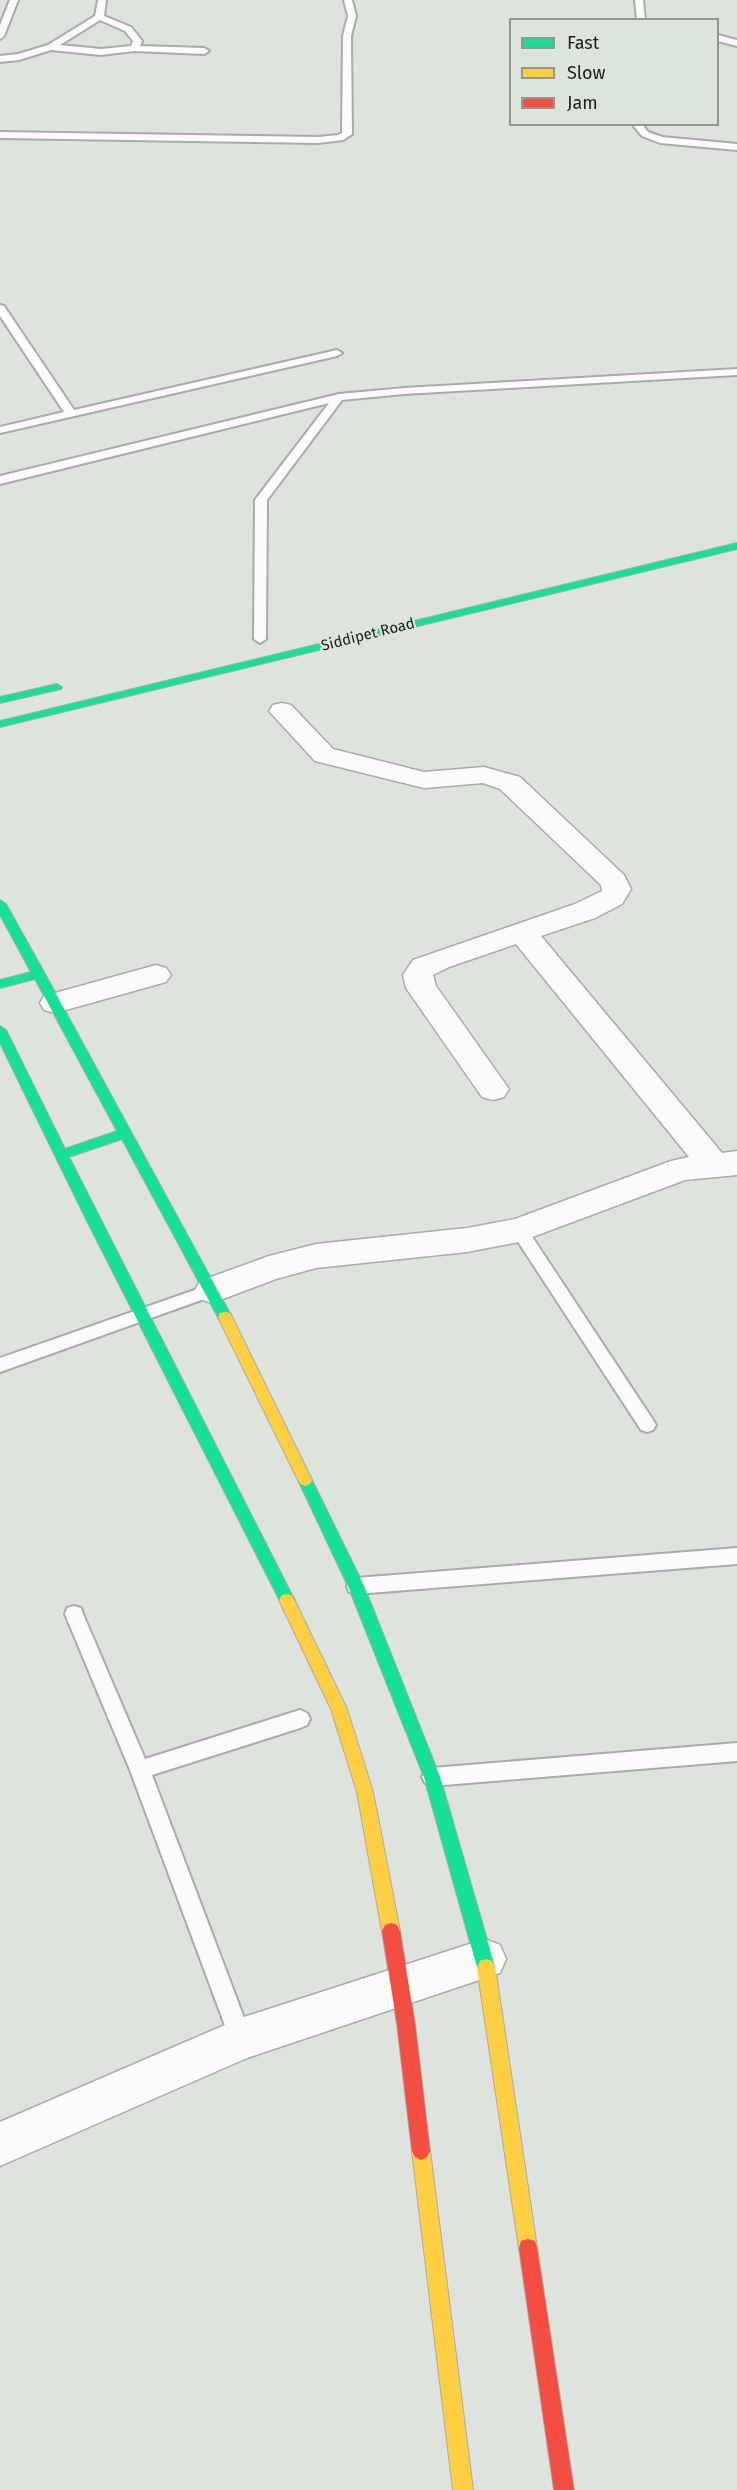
<!DOCTYPE html>
<style>
body{margin:0}
#map{position:relative;width:737px;height:2490px;overflow:hidden;background:#dee3de;font-family:"Fira Sans",sans-serif}
canvas{display:block}
.legend{position:absolute;left:509px;top:18px;width:210px;height:108px;box-sizing:border-box;background:#dce5dc;border:2px solid #919791;margin:0;padding:8px 10px;list-style:none;font-size:18px;color:#202320}
.legend li{display:flex;align-items:center;gap:12px;height:30px}
.legend b{width:30px;border:2px solid #919791}
</style>
<div id="map">
<canvas width="737" height="2490"></canvas>
<ul class="legend">
<li><b style="height:8px;background:#16e098"></b>Fast</li>
<li><b style="height:8px;background:#ffcf43"></b>Slow</li>
<li><b style="height:8px;background:#f24e42"></b>Jam</li>
</ul>
</div>
<script>
const c = document.querySelector('canvas').getContext('2d');
c.lineJoin = 'round';
function shape(rows) {
  const path = new Path2D();
  for (const r of rows) {
    path.moveTo(r[0], r[1]);
    for (let i = 2; i < r.length; i += 2) path.lineTo(r[i], r[i + 1]);
  }
  return path;
}
function strokePath(path, color, width, dash) {
  c.strokeStyle = color;
  c.lineWidth = width;
  c.lineCap = dash ? 'butt' : 'round';
  c.setLineDash(dash || []);
  c.stroke(path);
}
function fillPath(path, color) {
  c.fillStyle = color;
  c.fill(path, 'evenodd');
}
function label(font, color, halo, rows, align = 'center') {
  c.font = font + ' "Fira Sans",sans-serif';
  c.lineWidth = 4.5;
  c.setLineDash([]);
  c.textBaseline = 'middle';
  c.strokeStyle = halo;
  c.fillStyle = color;
  for (const [text, x, y, turn = 0] of rows) {
    c.save();
    c.translate(x, y);
    c.rotate((+turn || 0) * Math.PI / 180);
    c.textAlign = isNaN(turn) ? turn : align;
    if (halo) c.strokeText(text, 0, 0);
    c.fillText(text, 0, 0);
    c.restore();
  }
}
const lane = shape([
 [10,0,18,0,4,36,0,39,0,25,10,0],
 [98,0,106,0,104,16,131,27,142,41,140,46,204,48,209,51,204,54,134,51,101,55,51,50,19,60,0,62,0,56,18,54,48,45,95,16,98,0],
 [100,20,125,31,133,41,131,46,101,49,60,45,100,20],
 [344,0,352,0,356,16,351,36,352,134,343,140,318,143,0,138,0,132,318,137,338,135,342,133,343,36,348,16,344,0],
 [635,0,643,0,645,20,637,20,635,0],
 [718,35,737,40,737,46,718,41,718,35],
 [632,124,642,124,648,132,662,137,737,144,737,150,660,143,642,136,632,124],
 [0,305,4,306,74,410,337,350,342,353,337,356,0,433,0,427,64,412,0,316,0,305],
 [737,369,737,375,404,394,342,400,267,500,266,639,260,643,254,639,255,500,329,403,0,484,0,476,339,394,404,388,737,369],
 [519,1224,525,1226,653,1420,656,1425,653,1430,647,1432,641,1430,513,1234,511,1230,513,1226,519,1224],
 [212,1284,218,1286,220,1290,218,1294,0,1372,0,1358,212,1284],
 [737,1548,737,1564,356,1594,349,1592,347,1586,349,1580,356,1578,737,1548],
 [74,1606,81,1608,83,1614,145,1759,300,1710,307,1713,310,1719,307,1725,300,1728,152,1775,252,2039,249,2046,241,2049,233,2046,230,2039,130,1770,65,1614,67,1608,74,1606],
 [737,1743,737,1761,432,1786,425,1783,422,1777,425,1771,432,1768,737,1743]
]);
const street = shape([
 [282,703,291,705,333,749,424,772,484,767,520,777,624,875,631,889,622,904,595,918,541,936,722,1153,737,1151,737,1175,685,1180,519,1242,467,1252,316,1268,276,1279,212,1303,200,1299,195,1290,200,1281,269,1256,316,1244,467,1228,515,1219,671,1161,689,1157,516,944,449,967,433,975,436,986,509,1089,504,1097,493,1100,482,1097,406,988,403,975,413,960,575,904,602,891,601,885,500,789,483,783,424,788,315,761,269,711,273,705,282,703],
 [156,965,166,968,171,975,166,982,55,1013,44,1010,40,1003,44,996,156,965],
 [485,1939,500,1945,506,1959,500,1973,247,2058,0,2166,0,2122,241,2018,485,1939]
]);
const fast = shape([
 [737,543,737,549,0,727,0,721,737,543],
 [57,684,62,687,61,689,0,703,0,697,57,684],
 [0,900,6,904,45,974,232,1317,230,1321,220,1321,122,1139,69,1157,292,1595,295,1600,292,1605,287,1606,282,1605,85,1217,0,1043,0,1026,6,1030,65,1149,117,1131,35,979,0,988,0,980,31,972,0,915,0,900],
 [305,1474,310,1476,364,1586,440,1777,495,1967,492,1973,486,1975,480,1973,477,1967,424,1777,348,1586,298,1480,300,1476,305,1474]
]);
const slow = shape([
 [225,1312,230,1313,232,1317,312,1480,310,1484,305,1486,300,1484,298,1480,218,1317,220,1313,225,1312],
 [287,1594,292,1595,347,1709,373,1792,400,1931,397,1937,391,1939,385,1937,382,1931,357,1792,331,1709,279,1600,282,1595,287,1594],
 [486,1959,492,1961,495,1967,537,2248,535,2255,528,2257,521,2255,519,2248,477,1967,480,1961,486,1959],
 [421,2142,427,2145,430,2151,473,2490,453,2490,412,2151,415,2145,421,2142]
]);
const jam = shape([
 [391,1923,397,1925,400,1931,415,2024,430,2151,427,2157,421,2160,415,2157,412,2151,397,2024,382,1931,385,1925,391,1923],
 [528,2239,535,2241,537,2248,574,2490,554,2490,519,2248,521,2241,528,2239]
]);
strokePath(lane, '#a9aca9', 4);
strokePath(street, '#a9aca9', 3);
strokePath(fast, '#a9aca9', 2);
strokePath(slow, '#a9aca9', 2);
strokePath(jam, '#a9aca9', 2);
fillPath(lane, '#fafbfa');
fillPath(street, '#fafbfa');
fillPath(fast, '#16e098');
fillPath(slow, '#ffcf43');
fillPath(jam, '#f24e42');
label('15px', '#202320', '#dce5dc', [
 ["Siddipet Road",368,635,-14]
]);
</script>
